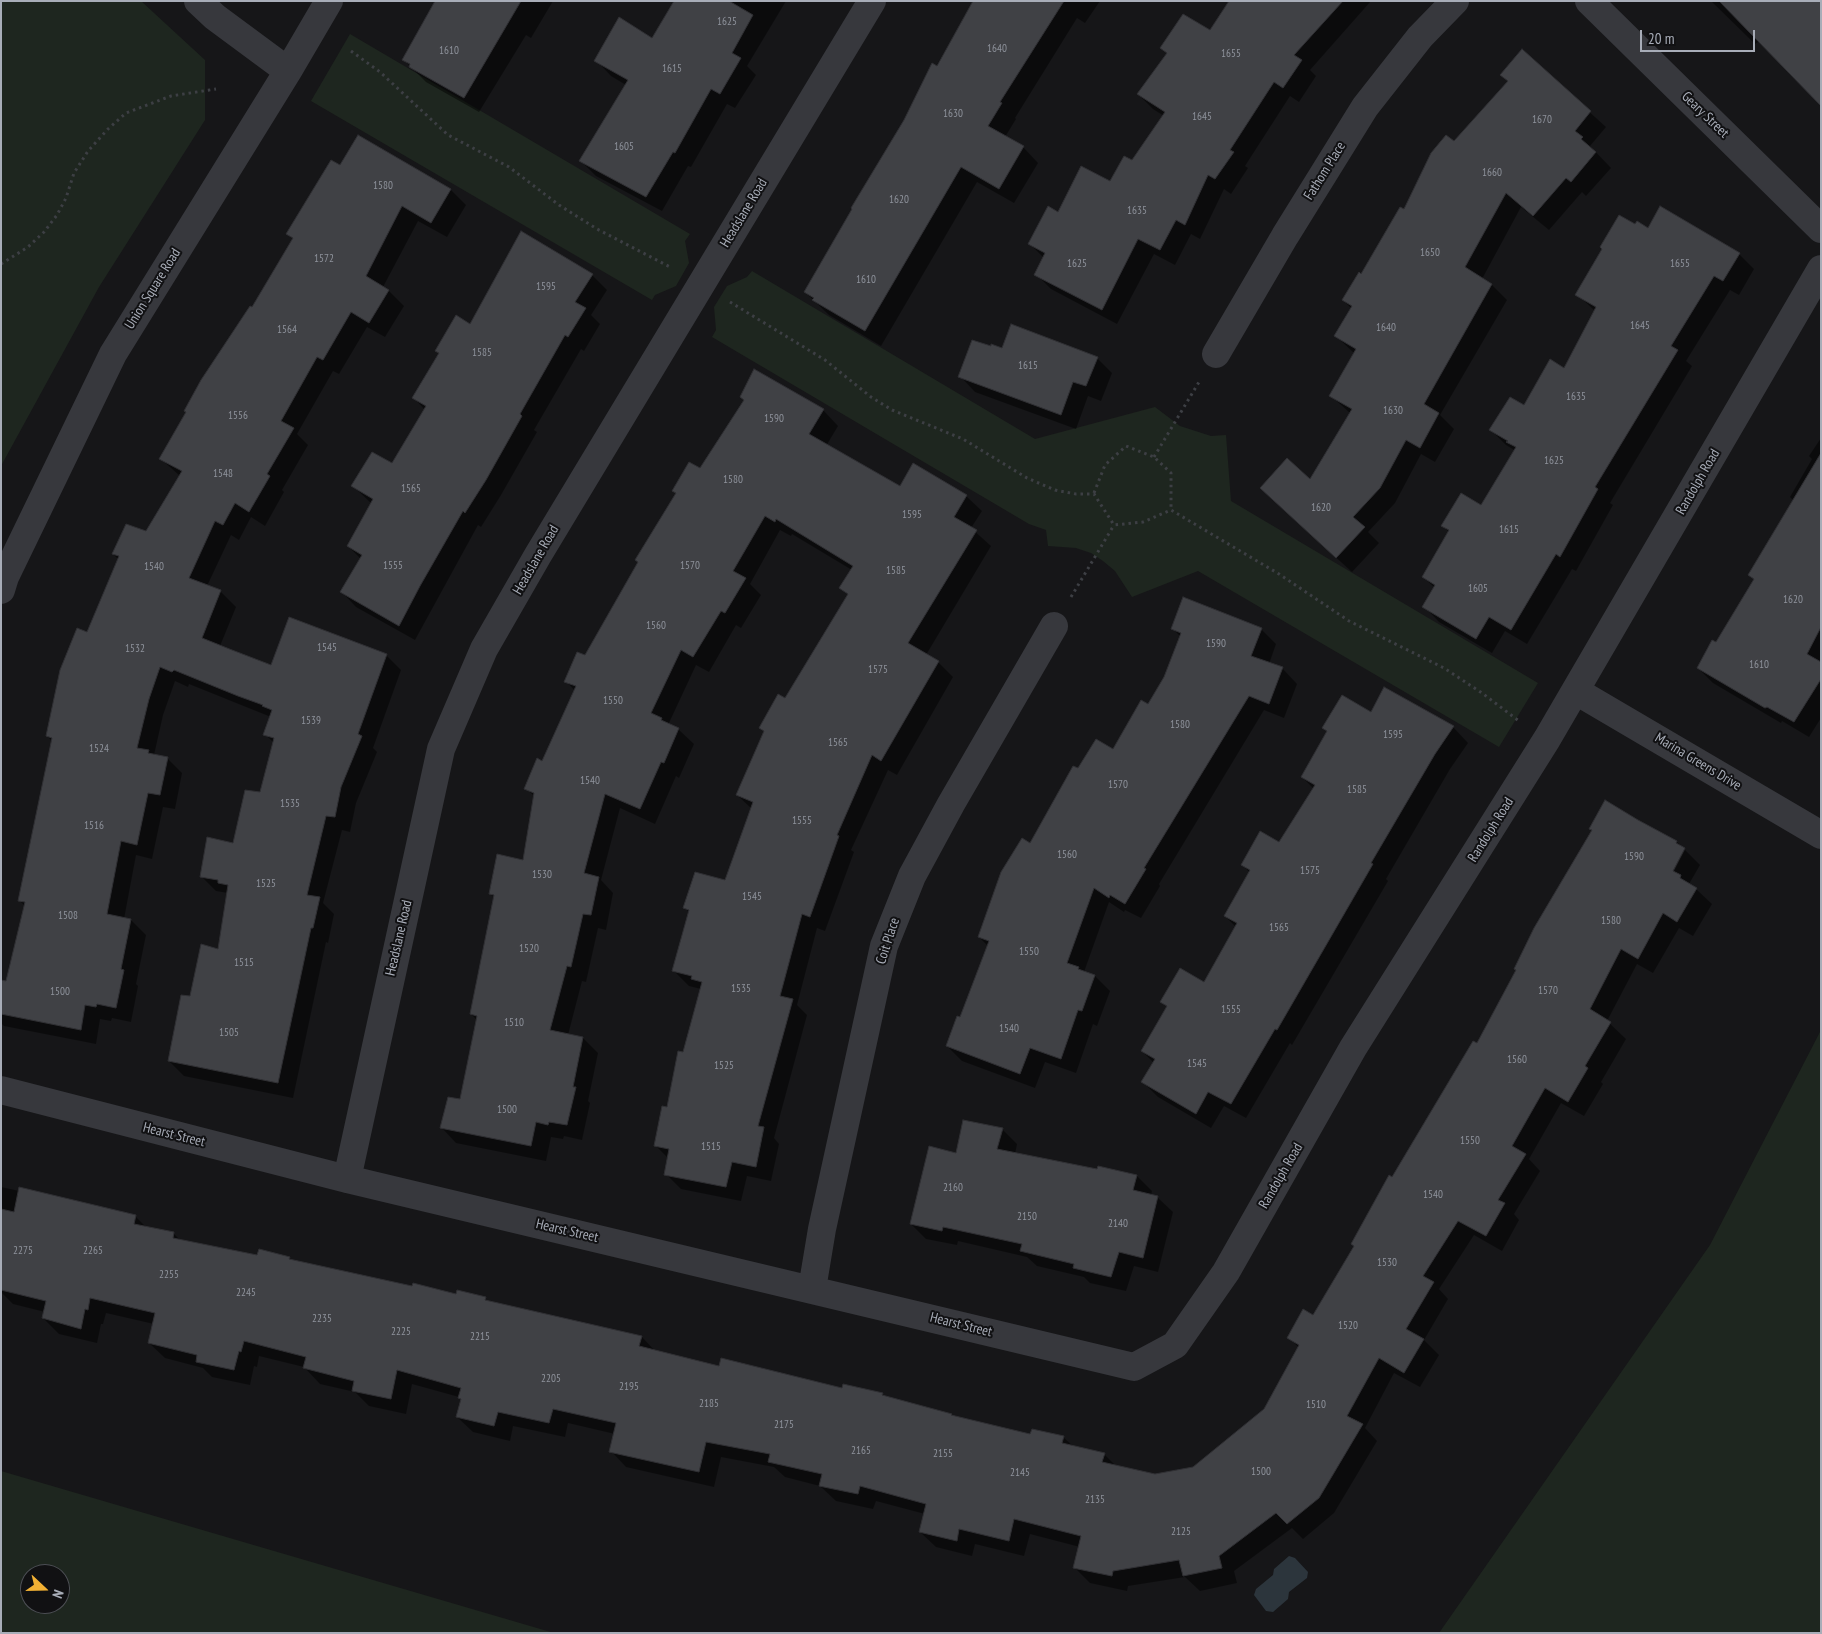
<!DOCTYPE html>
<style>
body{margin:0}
#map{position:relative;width:1822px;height:1634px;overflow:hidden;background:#161618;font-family:"PT Sans Narrow",sans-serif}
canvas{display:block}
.frame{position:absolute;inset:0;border:2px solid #a8adb8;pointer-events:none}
.north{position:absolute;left:20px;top:1564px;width:50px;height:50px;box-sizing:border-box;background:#111113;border:1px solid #4d4f55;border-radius:50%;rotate:111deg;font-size:14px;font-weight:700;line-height:20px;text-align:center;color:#a8adb8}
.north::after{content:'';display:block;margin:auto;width:18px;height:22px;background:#f2b134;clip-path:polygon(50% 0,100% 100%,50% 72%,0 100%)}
.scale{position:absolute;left:1640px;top:30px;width:115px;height:22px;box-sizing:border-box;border:2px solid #a8adb8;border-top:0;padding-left:6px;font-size:15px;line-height:18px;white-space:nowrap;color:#a8adb8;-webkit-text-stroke:4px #111113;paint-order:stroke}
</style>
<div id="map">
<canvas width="1822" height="1634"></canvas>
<div class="frame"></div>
<div class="north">N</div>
<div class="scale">20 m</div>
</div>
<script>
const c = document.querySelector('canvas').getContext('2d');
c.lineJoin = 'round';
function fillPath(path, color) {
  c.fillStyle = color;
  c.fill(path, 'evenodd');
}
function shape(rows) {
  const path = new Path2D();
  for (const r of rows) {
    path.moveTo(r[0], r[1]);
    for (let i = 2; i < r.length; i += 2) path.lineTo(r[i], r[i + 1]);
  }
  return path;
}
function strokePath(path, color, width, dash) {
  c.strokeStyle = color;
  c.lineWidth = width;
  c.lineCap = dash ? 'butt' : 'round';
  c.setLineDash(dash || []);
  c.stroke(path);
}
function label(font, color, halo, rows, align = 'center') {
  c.font = font + ' "PT Sans Narrow",sans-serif';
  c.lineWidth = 4;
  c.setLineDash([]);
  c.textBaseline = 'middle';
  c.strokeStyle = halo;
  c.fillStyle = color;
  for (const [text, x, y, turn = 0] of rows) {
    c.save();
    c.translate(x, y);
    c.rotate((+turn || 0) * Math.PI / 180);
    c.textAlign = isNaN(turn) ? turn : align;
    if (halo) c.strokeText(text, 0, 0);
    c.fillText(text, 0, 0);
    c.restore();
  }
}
fillPath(shape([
 [1,1,141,1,205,60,205,120,99,287,1,466],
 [350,34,690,234,685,241,689,263,676,286,655,295,652,300,311,101],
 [752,271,1035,439,1155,407,1180,426,1211,436,1226,435,1231,501,1538,683,1499,747,1198,571,1132,597,1115,571,1103,561,1091,553,1076,548,1048,546,1046,530,1029,524,712,337,716,330,714,307,727,286,747,277],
 [1821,1030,1821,1633,1439,1633,1710,1245],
 [1,1471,554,1633,1,1633],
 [30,1574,60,1574,60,1604,30,1604]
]), '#1e261f');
fillPath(shape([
 [1289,1556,1295,1558,1308,1572,1307,1578,1289,1592,1288,1599,1273,1612,1266,1611,1254,1595,1256,1589,1273,1575,1274,1569]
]), '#2c353c');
fillPath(shape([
 [437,1,553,1,531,38,526,35,479,112,426,82,404,60],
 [675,1,786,1,747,66,756,75,735,108,727,104,691,167,688,166,662,211,596,176,581,161,626,85,611,76,596,60,653,40],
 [974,1,1100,1,1085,23,1077,18,1015,118,1016,119,1005,137,1023,147,1038,163,1014,203,977,182,881,346,829,315,805,292],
 [1235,1,1371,1,1310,70,1316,76,1299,102,1290,96,1245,166,1248,168,1231,194,1224,189,1200,239,1191,234,1175,265,1154,254,1117,324,1051,289,1036,274,1044,258,1030,244,1059,213,1111,183,1132,162,1164,116,1153,109,1138,94,1168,54,1162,48,1210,32],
 [1711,1,1821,1,1755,44],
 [1522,51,1606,127,1590,146,1611,168,1586,196,1582,192,1549,230,1521,207,1482,279,1492,285,1507,300,1440,415,1454,429,1435,462,1421,454,1395,503,1368,532,1379,543,1352,572,1276,503,1310,481,1350,413,1330,395,1355,354,1336,336,1352,309,1343,300,1454,143,1509,82],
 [358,137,451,190,466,205,447,237,418,221,383,287,389,291,404,306,385,337,367,327,339,374,333,371,297,434,308,445,282,490,284,492,265,526,251,517,239,540,231,535,207,586,220,591,236,607,220,646,272,667,386,655,401,670,373,748,377,752,356,803,350,832,342,830,323,903,334,914,328,943,326,942,293,1098,184,1076,169,1061,191,998,219,950,228,893,216,891,201,876,234,844,261,794,274,743,265,734,271,717,189,684,188,687,175,681,163,715,154,755,167,758,182,773,175,809,163,807,152,859,136,855,124,919,131,920,146,935,136,984,138,986,131,1022,112,1018,111,1021,100,1019,96,1044,4,1026,1,1023,1,981,7,983,25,906,19,900,53,742,47,736,87,633,119,560,113,554,146,533,180,476,161,459,253,309,293,239,287,234,341,167],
 [1636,226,1739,254,1754,269,1739,295,1730,290,1686,361,1692,366,1610,503,1613,505,1576,571,1572,569,1527,644,1505,631,1492,653,1439,622,1424,606,1435,588,1423,577,1449,532,1443,526,1481,506,1516,451,1506,445,1491,430,1524,406,1564,369,1595,311,1577,294],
 [592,275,607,290,591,315,600,324,584,351,581,349,534,430,537,432,501,495,481,527,478,525,415,640,356,607,341,591,361,559,348,546,372,504,353,486,392,465,425,410,414,398,470,325],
 [1097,358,1112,373,1101,401,1088,396,1076,429,975,392,960,376],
 [755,371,823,410,838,426,826,446,900,488,966,496,982,511,971,528,991,546,926,655,938,662,953,677,897,775,888,770,851,850,854,852,825,931,817,928,797,1005,807,1015,774,1138,779,1144,771,1181,747,1176,741,1201,681,1189,666,1174,669,1159,655,1145,668,1108,701,989,689,986,674,971,690,913,685,908,726,881,752,809,737,795,765,733,760,728,785,700,849,596,841,588,852,570,792,534,791,536,780,530,750,584,761,595,741,628,736,625,709,672,696,665,668,725,678,729,694,744,679,778,676,776,655,824,620,808,601,880,613,893,606,930,598,928,586,982,582,981,568,1035,583,1038,598,1053,588,1101,590,1103,582,1140,564,1136,563,1139,551,1137,546,1161,456,1143,441,1127,461,1101,477,1020,471,1014,495,898,490,894,524,862,535,797,526,788,543,763,575,691,566,681,585,657,745,401],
 [1821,438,1821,718,1809,737,1782,721,1781,723,1713,683,1698,668,1717,644,1755,580,1750,575,1794,501,1790,497,1812,459,1809,456],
 [1173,629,1261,629,1276,644,1269,664,1282,668,1297,684,1284,718,1264,710,1159,884,1160,886,1141,918,1125,910,1124,912,1109,902,1084,972,1095,976,1110,991,1097,1026,1093,1024,1076,1073,1045,1062,1035,1088,962,1061,947,1046,961,1019,989,947,979,937,1031,845,1078,770,1114,750,1148,705,1165,677,1180,636],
 [1371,714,1453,727,1468,743,1450,769,1386,879,1388,881,1292,1045,1290,1043,1246,1118,1224,1106,1211,1128,1158,1097,1143,1082,1154,1063,1142,1051,1168,1007,1162,1001,1204,983,1236,927,1225,916,1250,873,1242,864,1280,844,1314,789,1302,777,1328,733,1323,728],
 [1637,821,1677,842,1700,865,1689,884,1696,889,1712,904,1693,936,1679,928,1653,973,1637,964,1607,1021,1626,1039,1601,1082,1603,1084,1584,1116,1561,1103,1529,1159,1540,1171,1514,1214,1519,1220,1502,1251,1474,1235,1439,1289,1448,1299,1424,1340,1439,1355,1420,1387,1394,1373,1365,1428,1377,1441,1334,1513,1303,1539,1292,1528,1234,1571,1237,1583,1200,1591,1185,1577,1128,1586,1127,1591,1090,1583,1074,1567,1080,1547,1030,1534,1024,1556,975,1544,972,1556,936,1547,920,1532,925,1514,876,1501,873,1509,836,1501,820,1486,785,1477,774,1467,721,1457,714,1487,626,1467,611,1451,615,1434,568,1423,565,1437,513,1426,510,1441,473,1432,457,1417,462,1400,459,1397,412,1384,406,1414,369,1406,355,1392,320,1384,304,1367,259,1356,257,1367,254,1366,250,1385,212,1377,203,1368,165,1358,149,1343,154,1324,106,1313,103,1324,101,1324,97,1343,59,1334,43,1318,45,1312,13,1304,1,1292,1,1187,135,1216,147,1228,173,1233,181,1241,258,1257,289,1258,292,1260,457,1296,485,1299,488,1302,642,1337,656,1352,720,1367,843,1390,882,1394,886,1398,951,1415,953,1417,1031,1436,1063,1437,1074,1447,1104,1454,1117,1467,1155,1476,1193,1468,1265,1410,1299,1348,1289,1337,1313,1316,1393,1178,1477,1045],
 [1682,850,1685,850,1671,877,1669,875],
 [1002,1129,1017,1144,1015,1154,1098,1170,1137,1176,1152,1191,1151,1195,1157,1197,1173,1212,1158,1272,1134,1266,1126,1291,1090,1283,1084,1277,1037,1266,1027,1257,958,1241,957,1245,926,1239,911,1224,957,1154]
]), '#0007');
const building = shape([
 [435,1,521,1,464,98,409,67,410,64,402,60,435,1],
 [674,1,729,1,753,15,732,53,741,58,720,94,711,89,675,153,673,152,646,197,579,161,628,80,594,61,619,17,652,38,674,1],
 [973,1,1064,1,1000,102,1002,103,988,126,1024,146,999,189,961,167,865,331,812,300,814,298,804,292,852,209,851,208,904,120,932,63,937,66,973,1],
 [1229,1,1343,1,1294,55,1302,60,1283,88,1274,82,1230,150,1234,152,1215,179,1208,175,1185,225,1176,220,1160,250,1138,239,1102,310,1034,275,1045,253,1028,244,1048,206,1058,212,1081,166,1110,181,1124,156,1132,160,1165,112,1137,94,1167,53,1160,48,1183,14,1210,30,1229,1],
 [1719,1,1821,1,1821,106,1719,1],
 [1522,49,1591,111,1575,131,1583,137,1581,139,1596,152,1571,182,1566,178,1533,216,1506,193,1465,267,1492,284,1424,404,1439,413,1420,448,1406,440,1380,488,1353,517,1365,527,1336,558,1260,488,1287,458,1310,479,1352,409,1329,396,1356,349,1334,336,1352,306,1342,300,1359,272,1361,274,1400,207,1404,209,1431,153,1446,135,1454,141,1508,81,1500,75,1522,49],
 [358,135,451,189,431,223,402,206,366,276,389,290,369,323,351,312,323,360,317,357,281,421,294,428,267,474,270,476,249,512,235,503,223,525,215,521,189,578,221,590,202,638,232,650,271,665,289,617,387,654,358,734,362,736,341,787,335,817,326,816,307,895,320,897,313,928,311,928,278,1083,168,1061,181,995,190,996,201,944,218,949,228,885,218,883,218,880,200,877,207,837,233,843,245,790,260,792,274,738,263,735,272,710,262,706,263,705,238,696,174,670,172,672,160,667,149,699,137,748,149,750,148,753,168,757,160,795,148,793,137,845,121,841,107,914,131,919,121,969,124,970,116,1008,97,1004,96,1007,85,1005,81,1030,1,1014,1,980,6,981,25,902,18,901,52,738,46,736,60,670,77,628,87,632,119,556,112,554,126,524,146,531,182,471,159,459,186,412,184,411,201,380,250,306,252,307,293,238,286,234,331,160,340,165,358,135],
 [1660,206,1740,253,1723,281,1714,276,1671,346,1678,350,1595,487,1598,489,1560,557,1556,554,1511,630,1489,617,1476,639,1422,607,1435,585,1422,577,1449,530,1441,526,1461,493,1481,505,1516,447,1506,442,1508,441,1489,430,1510,397,1524,405,1550,359,1564,368,1596,307,1575,295,1602,249,1600,247,1619,215,1635,224,1637,221,1648,228,1660,206],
 [521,231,593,274,575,302,586,308,568,337,565,335,520,414,522,416,486,480,465,513,463,511,420,586,399,626,340,592,362,555,347,546,373,499,351,486,372,452,392,463,426,406,412,398,439,353,435,351,456,315,470,324,521,231],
 [1011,324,1098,357,1086,386,1073,382,1061,415,958,377,972,340,991,346,991,344,1002,348,1011,324],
 [754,369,824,409,809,434,900,486,913,463,967,495,954,517,977,530,908,643,939,661,881,761,872,755,837,835,839,836,810,917,802,914,780,996,793,999,758,1126,764,1127,756,1167,732,1162,726,1187,664,1175,669,1149,654,1146,662,1106,667,1107,678,1051,683,1052,702,982,691,979,692,976,672,971,689,910,683,908,695,872,725,880,753,802,736,795,764,731,759,728,778,694,785,698,848,594,839,588,853,566,776,519,775,522,765,516,733,571,746,578,725,613,721,611,693,657,681,650,651,713,662,718,661,720,679,728,664,763,661,762,640,809,605,794,584,873,599,877,591,915,583,914,571,967,567,966,550,1030,583,1037,573,1087,576,1087,567,1125,549,1122,548,1125,536,1122,531,1146,440,1128,448,1097,460,1099,477,1016,470,1014,494,895,489,894,497,854,523,860,534,793,524,789,537,758,542,761,576,686,564,682,577,652,585,655,638,562,635,560,676,493,672,491,689,462,700,468,744,400,740,397,754,369],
 [1821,453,1821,627,1807,654,1821,662,1821,679,1794,722,1767,707,1765,708,1697,668,1712,640,1716,642,1754,579,1748,575,1821,453],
 [1183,597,1262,628,1251,656,1283,667,1269,704,1249,696,1144,868,1146,869,1125,904,1110,895,1109,898,1094,888,1067,963,1079,967,1078,969,1095,975,1082,1011,1078,1010,1061,1059,1030,1048,1020,1074,946,1046,957,1016,960,1017,989,941,978,937,1001,872,1022,838,1030,843,1073,766,1078,768,1096,739,1113,749,1141,700,1148,704,1164,677,1181,633,1171,629,1183,597],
 [1384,687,1454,726,1435,754,1371,863,1373,864,1277,1030,1275,1029,1231,1104,1208,1092,1196,1114,1141,1082,1155,1059,1141,1051,1167,1006,1160,1002,1180,968,1204,982,1237,923,1224,916,1250,870,1241,865,1260,831,1279,842,1315,785,1301,777,1327,731,1322,728,1342,695,1371,712,1384,687],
 [1605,800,1638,820,1677,841,1676,843,1685,848,1673,871,1681,875,1680,878,1697,888,1677,922,1663,913,1638,959,1621,949,1590,1009,1611,1022,1585,1066,1588,1068,1568,1102,1545,1088,1512,1146,1526,1154,1498,1200,1505,1203,1486,1236,1458,1221,1423,1276,1434,1282,1406,1329,1424,1339,1404,1373,1379,1358,1347,1416,1363,1424,1319,1498,1287,1524,1276,1513,1219,1556,1222,1568,1183,1576,1179,1560,1113,1571,1112,1576,1073,1568,1081,1536,1014,1519,1009,1541,959,1529,957,1541,919,1532,926,1504,860,1486,858,1494,819,1486,822,1474,768,1462,770,1454,706,1442,699,1472,609,1452,616,1423,553,1409,549,1423,498,1412,494,1426,456,1417,461,1399,458,1398,461,1388,397,1370,391,1399,352,1391,354,1381,303,1368,306,1357,244,1341,241,1352,239,1351,234,1370,196,1362,197,1355,148,1343,155,1313,90,1298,88,1310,85,1309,81,1329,42,1318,46,1301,1,1290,1,1209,14,1212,19,1187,136,1215,134,1224,174,1232,173,1238,257,1255,259,1249,290,1257,289,1259,412,1286,413,1283,456,1294,457,1290,486,1297,485,1300,642,1336,639,1346,719,1366,721,1358,842,1388,843,1384,883,1393,882,1395,952,1414,951,1415,1030,1434,1032,1429,1064,1436,1062,1443,1105,1453,1102,1462,1155,1474,1193,1467,1264,1409,1299,1345,1287,1338,1303,1309,1313,1315,1354,1246,1351,1244,1389,1175,1392,1177,1473,1041,1477,1043,1516,970,1514,969,1534,928,1592,830,1589,829,1605,800],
 [963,1120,1003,1128,997,1149,1097,1169,1098,1166,1137,1175,1133,1190,1158,1196,1143,1258,1119,1252,1111,1277,1073,1268,1074,1264,1020,1251,1022,1244,943,1227,942,1231,910,1224,929,1146,956,1153,963,1120]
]);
fillPath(building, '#404145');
strokePath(building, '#303034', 1);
strokePath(shape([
 [351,51,380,72,448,135,509,167,559,205,597,229,672,268],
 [1,264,28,247,44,232,57,215,66,198,74,173,88,151,108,129,126,113,171,96,216,89],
 [730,302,825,360,871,397,892,410,963,439,1027,478,1055,490,1076,494,1094,494,1114,525,1143,522,1171,510,1279,574,1349,621,1444,668,1482,693,1519,721],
 [1154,457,1199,382],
 [1094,493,1105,465,1126,446,1154,457,1171,473,1171,510],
 [1071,597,1114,525]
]), '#3d3f44', 3, [2.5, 4]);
strokePath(shape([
 [198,1,215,17,288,71],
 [1589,1,1821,229],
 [1216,354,1285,236,1365,107,1420,37,1455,1],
 [1,590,5,577,113,354,288,71,329,1],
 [1576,691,1821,835],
 [1,1090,347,1179,1134,1367,1175,1345,1226,1272,1353,1048,1547,739,1821,269],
 [347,1179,441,749,484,649,538,555,872,1],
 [812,1289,822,1229,884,946,912,876,951,804,1054,626]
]), '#37383d', 28);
label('11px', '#8e929b', null, [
 ["1625",727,22],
 ["1640",997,49],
 ["1610",449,51],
 ["1655",1231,54],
 ["1615",672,69],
 ["1630",953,114],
 ["1645",1202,117],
 ["1670",1542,120],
 ["1605",624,147],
 ["1660",1492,173],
 ["1580",383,186],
 ["1620",899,200],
 ["1635",1137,211],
 ["1650",1430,253],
 ["1572",324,259],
 ["1625",1077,264],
 ["1655",1680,264],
 ["1610",866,280],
 ["1595",546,287],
 ["1645",1640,326],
 ["1640",1386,328],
 ["1564",287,330],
 ["1585",482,353],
 ["1615",1028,366],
 ["1635",1576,397],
 ["1630",1393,411],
 ["1556",238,416],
 ["1590",774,419],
 ["1625",1554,461],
 ["1548",223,474],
 ["1580",733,480],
 ["1565",411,489],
 ["1620",1321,508],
 ["1595",912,515],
 ["1615",1509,530],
 ["1555",393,566],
 ["1570",690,566],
 ["1540",154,567],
 ["1585",896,571],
 ["1605",1478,589],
 ["1620",1793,600],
 ["1560",656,626],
 ["1590",1216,644],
 ["1545",327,648],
 ["1532",135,649],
 ["1610",1759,665],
 ["1575",878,670],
 ["1550",613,701],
 ["1539",311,721],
 ["1580",1180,725],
 ["1595",1393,735],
 ["1565",838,743],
 ["1524",99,749],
 ["1540",590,781],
 ["1570",1118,785],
 ["1585",1357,790],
 ["1535",290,804],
 ["1555",802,821],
 ["1516",94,826],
 ["1560",1067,855],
 ["1590",1634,857],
 ["1575",1310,871],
 ["1530",542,875],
 ["1525",266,884],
 ["1545",752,897],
 ["1508",68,916],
 ["1580",1611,921],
 ["1565",1279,928],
 ["1520",529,949],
 ["1550",1029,952],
 ["1515",244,963],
 ["1535",741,989],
 ["1570",1548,991],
 ["1500",60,992],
 ["1555",1231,1010],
 ["1510",514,1023],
 ["1540",1009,1029],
 ["1505",229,1033],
 ["1560",1517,1060],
 ["1545",1197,1064],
 ["1525",724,1066],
 ["1500",507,1110],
 ["1550",1470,1141],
 ["1515",711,1147],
 ["2160",953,1188],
 ["1540",1433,1195],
 ["2150",1027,1217],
 ["2140",1118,1224],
 ["2275",23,1251],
 ["2265",93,1251],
 ["1530",1387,1263],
 ["2255",169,1275],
 ["2245",246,1293],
 ["2235",322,1319],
 ["1520",1348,1326],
 ["2225",401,1332],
 ["2215",480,1337],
 ["2205",551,1379],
 ["2195",629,1387],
 ["2185",709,1404],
 ["1510",1316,1405],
 ["2175",784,1425],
 ["2165",861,1451],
 ["2155",943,1454],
 ["1500",1261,1472],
 ["2145",1020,1473],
 ["2135",1095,1500],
 ["2125",1181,1532]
]);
label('14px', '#a8adb8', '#111113', [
 ["Geary Street",1705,115,44],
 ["Fathom Place",1325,171,-58],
 ["Headslane Road",744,213,-59],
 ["Union Square Road",153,289,-58],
 ["Randolph Road",1698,482,-60],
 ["Headslane Road",536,560,-60],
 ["Marina Greens Drive",1698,762,31],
 ["Randolph Road",1491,830,-58],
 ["Headslane Road",399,938,-77],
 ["Coit Place",888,941,-72],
 ["Hearst Street",174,1135,14],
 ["Randolph Road",1281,1176,-60],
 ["Hearst Street",567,1231,13],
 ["Hearst Street",961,1325,14]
]);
</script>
